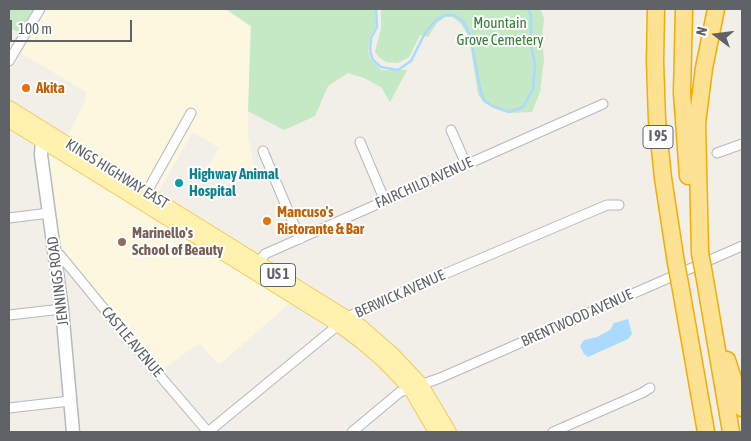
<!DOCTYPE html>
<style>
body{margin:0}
#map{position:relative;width:751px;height:441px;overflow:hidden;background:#f1efe8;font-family:"Asap Condensed",sans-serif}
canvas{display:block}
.frame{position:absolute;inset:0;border:10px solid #5f6368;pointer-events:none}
.north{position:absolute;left:691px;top:10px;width:50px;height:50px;-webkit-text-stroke:4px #fff;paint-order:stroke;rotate:285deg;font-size:14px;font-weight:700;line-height:20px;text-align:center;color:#5f6368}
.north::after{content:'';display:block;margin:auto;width:18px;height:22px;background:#5f6368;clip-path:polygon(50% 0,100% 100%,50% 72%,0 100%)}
.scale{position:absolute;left:10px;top:20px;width:122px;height:22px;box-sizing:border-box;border:2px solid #5f6368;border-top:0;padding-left:6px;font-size:15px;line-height:18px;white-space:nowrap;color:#5f6368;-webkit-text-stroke:4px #fff;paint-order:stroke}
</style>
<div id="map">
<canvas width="751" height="441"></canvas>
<div class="frame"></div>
<div class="north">N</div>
<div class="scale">100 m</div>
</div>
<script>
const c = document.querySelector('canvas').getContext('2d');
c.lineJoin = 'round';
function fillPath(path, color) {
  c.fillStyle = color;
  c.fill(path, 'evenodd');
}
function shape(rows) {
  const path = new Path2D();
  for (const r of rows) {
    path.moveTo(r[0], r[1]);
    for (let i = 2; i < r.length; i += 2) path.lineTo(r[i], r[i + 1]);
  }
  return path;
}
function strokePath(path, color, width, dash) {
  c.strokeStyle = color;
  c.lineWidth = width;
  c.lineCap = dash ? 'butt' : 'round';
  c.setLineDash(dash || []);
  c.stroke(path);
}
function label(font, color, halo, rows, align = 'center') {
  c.font = font + ' "Asap Condensed",sans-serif';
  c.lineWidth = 4;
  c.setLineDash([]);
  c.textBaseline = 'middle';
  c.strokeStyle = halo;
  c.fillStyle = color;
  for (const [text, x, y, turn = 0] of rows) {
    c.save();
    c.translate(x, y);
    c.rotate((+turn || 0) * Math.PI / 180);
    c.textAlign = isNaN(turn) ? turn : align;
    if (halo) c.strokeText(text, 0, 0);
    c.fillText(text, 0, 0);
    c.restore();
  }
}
fillPath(shape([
 [47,9,224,9,250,27,248,136,256,174,232,185,208,166,219,148,193,132,158,192,67,137,87,97,85,96,86,92,21,53],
 [49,155,55,159,56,156,291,302,219,365,199,343,161,371,85,280,61,246,58,237,47,160]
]), '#fef7e0');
fillPath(shape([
 [9,9,34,9,19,33,9,27],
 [226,9,375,9,376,26,370,37,368,51,371,60,381,70,407,70,390,102,381,87,364,78,348,73,328,86,315,116,284,130,248,111,251,26],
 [381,9,540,9,544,18,542,39,544,59,540,92,532,112,509,113,484,103,478,94,469,37,461,24,453,17,445,17,437,23,428,37,420,35,409,57,398,63,386,62,380,58,375,52,381,28]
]), '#c5e8c5');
fillPath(shape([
 [628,319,632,334,628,339,588,357,584,354,580,346,584,340,597,337,610,330,614,323]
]), '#aadaff');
strokePath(shape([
 [376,9,377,27,371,38,370,51,373,60,381,67,398,70,411,61,425,33,435,21,445,15,453,15,463,21,470,35,481,93,484,100,492,106,509,112,523,107,533,89,535,65,531,44,531,16,528,9]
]), '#aadaff', 2.5);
const street = shape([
 [9,61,40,9],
 [451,130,466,164],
 [360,142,385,201],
 [263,151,300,239],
 [717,153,742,144],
 [144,197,191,113],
 [9,218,49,213],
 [55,255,60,255,137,349,208,432,348,317,374,304,607,205,619,205],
 [256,266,265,254,603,104],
 [9,315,62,309],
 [9,408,70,401],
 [352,432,400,392,440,378,742,246],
 [553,432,642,393,650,388]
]);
const secondary = shape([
 [45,133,42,140,41,155,62,309,73,432]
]);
const primary = shape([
 [9,108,361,327,393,355,421,385,449,432],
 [9,120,338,324,362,342,384,361,411,389,436,432]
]);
const highway = shape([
 [656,9,655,61,657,120,663,178,676,263],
 [684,9,682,93,688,176],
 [700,253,697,123,704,68,716,9],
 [704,274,731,432],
 [680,284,706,432],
 [727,360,742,408]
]);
strokePath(street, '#b5b8bc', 11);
strokePath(secondary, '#b6babf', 15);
strokePath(primary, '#f2c960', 16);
strokePath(highway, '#f9ab00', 19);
strokePath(street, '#fff', 9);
strokePath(secondary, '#fff', 12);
strokePath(primary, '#fff2af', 14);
strokePath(highway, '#fde293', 16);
const highwayBridge = shape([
 [700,253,704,274],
 [676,263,680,284]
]);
strokePath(highwayBridge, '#f9ab00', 19, []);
strokePath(highwayBridge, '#fde293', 16);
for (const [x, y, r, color] of [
 [26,88,5,"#e8710a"],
 [179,183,5,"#0f9aa8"],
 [267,221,5,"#e8710a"],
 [122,242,5,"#8d6e63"]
]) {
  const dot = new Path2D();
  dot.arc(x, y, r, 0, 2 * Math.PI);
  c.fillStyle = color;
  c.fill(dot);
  strokePath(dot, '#fff', 2);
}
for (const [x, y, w] of [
 [658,137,30],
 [278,275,35]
]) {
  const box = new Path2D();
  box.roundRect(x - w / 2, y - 11.5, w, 23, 4);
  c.fillStyle = '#fff';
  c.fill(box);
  strokePath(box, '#5f6368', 1);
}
label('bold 14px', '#5f6368', null, [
 ["I 95",658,137],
 ["US 1",278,275]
]);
label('15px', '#348238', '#fff', [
 ["Mountain",500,23],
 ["Grove Cemetery",500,40]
]);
label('bold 15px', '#c56008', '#fff', [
 ["Akita",36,88],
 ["Mancuso's",277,212],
 ["Ristorante & Bar",277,229]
], 'left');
label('15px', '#5f6368', '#fff', [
 ["KINGS HIGHWAY EAST",117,174,32],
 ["FAIRCHILD AVENUE",424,183,-24],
 ["JENNINGS ROAD",58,281,-97],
 ["BERWICK AVENUE",400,294,-24],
 ["BRENTWOOD AVENUE",577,318,-24],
 ["CASTLE AVENUE",132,342,50]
]);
label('bold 15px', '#0d838f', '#fff', [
 ["Highway Animal",189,174],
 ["Hospital",189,191]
], 'left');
label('bold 15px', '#785e54', '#fff', [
 ["Marinello's",132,233],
 ["School of Beauty",132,250]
], 'left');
</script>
